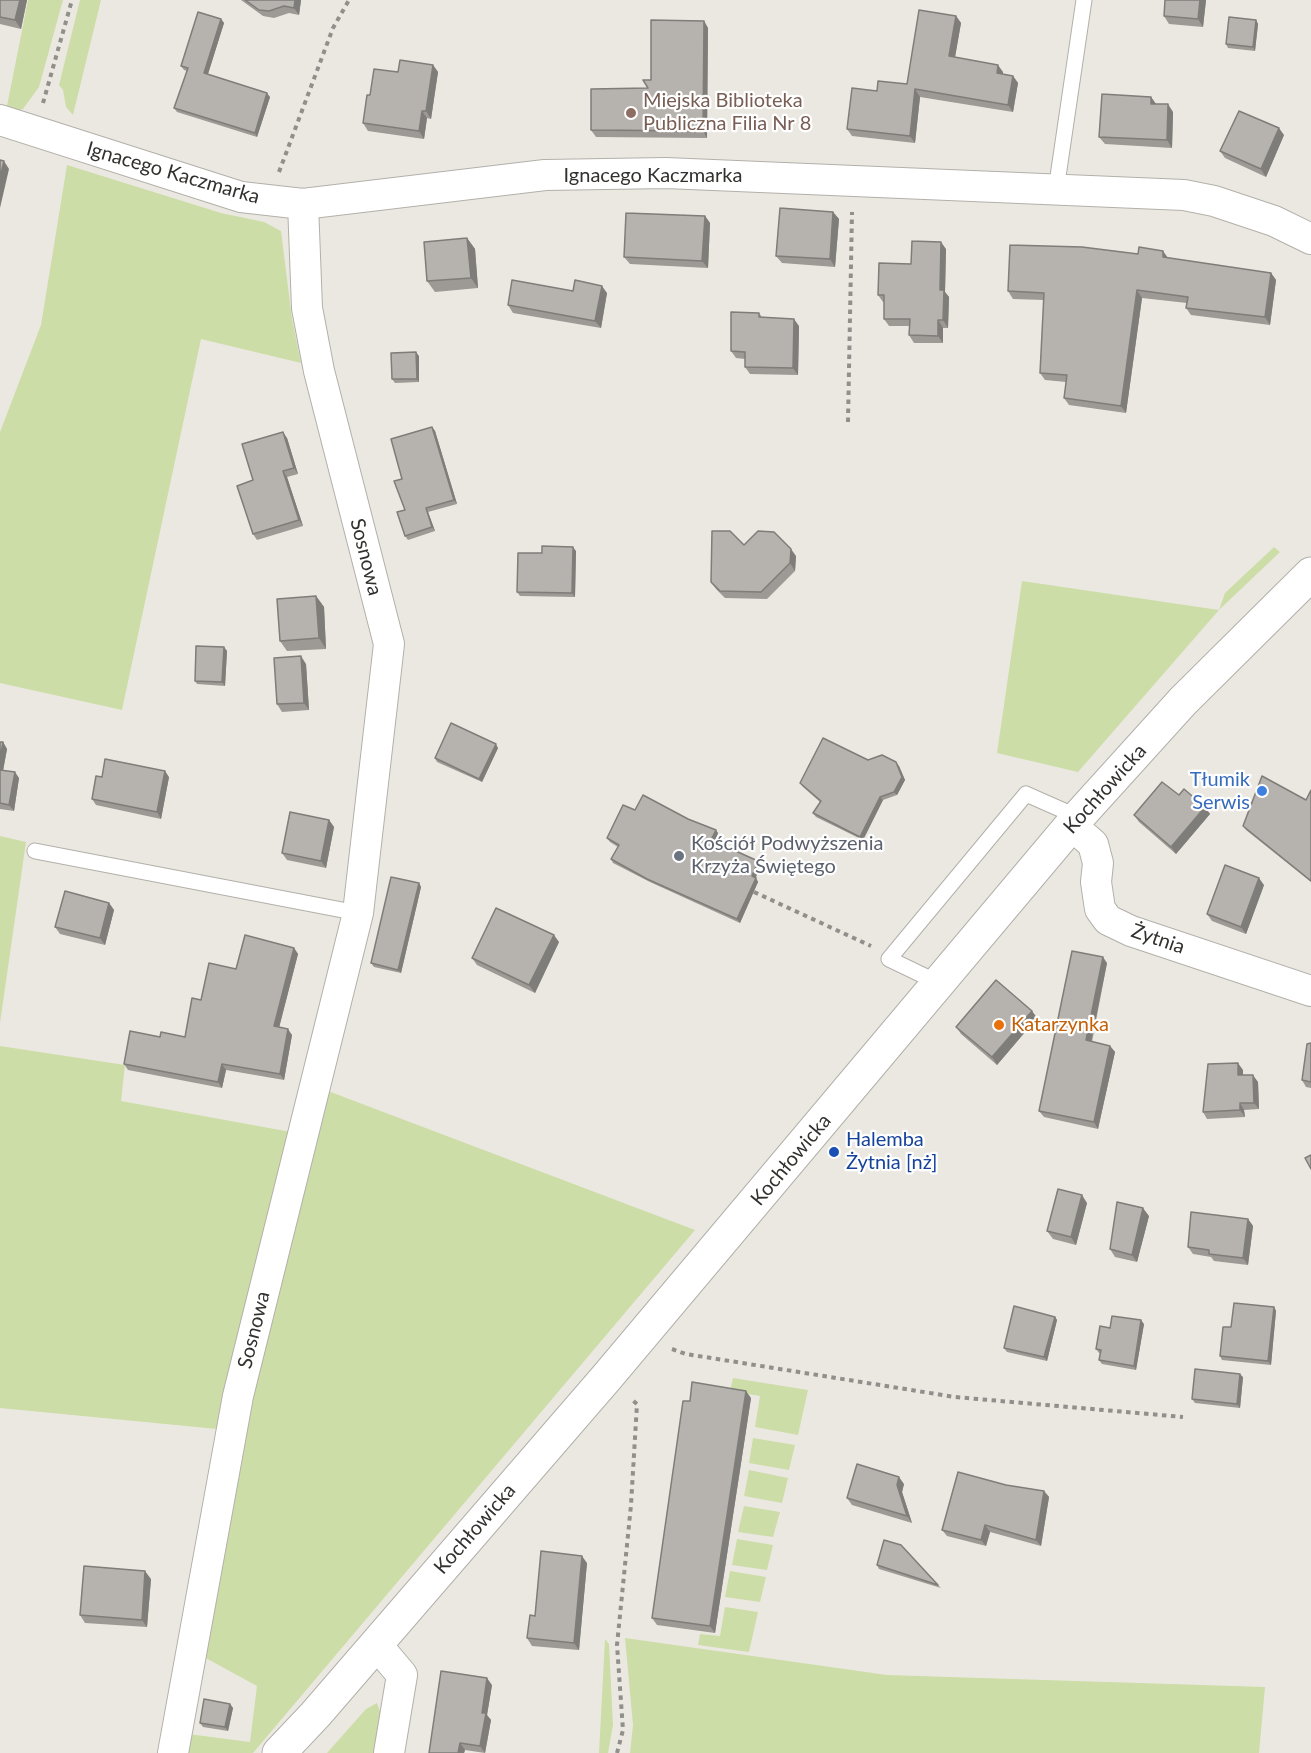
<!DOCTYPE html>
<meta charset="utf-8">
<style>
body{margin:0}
canvas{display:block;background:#ebe8e1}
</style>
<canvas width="1311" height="1753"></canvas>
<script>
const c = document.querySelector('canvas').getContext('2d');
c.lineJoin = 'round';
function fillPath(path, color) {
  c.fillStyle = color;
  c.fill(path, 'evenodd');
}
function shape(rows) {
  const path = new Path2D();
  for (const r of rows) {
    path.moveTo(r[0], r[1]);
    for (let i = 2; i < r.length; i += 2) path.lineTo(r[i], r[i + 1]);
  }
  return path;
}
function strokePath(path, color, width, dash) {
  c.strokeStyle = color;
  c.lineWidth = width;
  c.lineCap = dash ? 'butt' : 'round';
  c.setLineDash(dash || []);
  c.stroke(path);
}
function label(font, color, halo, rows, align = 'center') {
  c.font = font + ' Lato,sans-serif';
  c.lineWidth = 4.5;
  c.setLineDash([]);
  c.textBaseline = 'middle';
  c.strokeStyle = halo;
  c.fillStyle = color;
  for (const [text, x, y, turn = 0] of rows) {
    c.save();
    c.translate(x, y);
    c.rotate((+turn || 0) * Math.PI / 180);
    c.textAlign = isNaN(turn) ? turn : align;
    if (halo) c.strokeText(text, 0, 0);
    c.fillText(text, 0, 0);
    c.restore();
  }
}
fillPath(shape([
 [28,0,63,0,39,87,23,109,15,112,6,111],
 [80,0,101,0,73,115,66,107,63,90,59,85],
 [67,165,221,213,264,222,281,231,292,319,301,363,201,339,122,710,0,683,0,432,41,325],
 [1274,547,1280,552,1219,610,1078,772,997,753,1022,581,1219,610,1225,593],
 [0,836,26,842,0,1023],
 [0,1046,125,1065,121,1101,291,1132,217,1429,0,1408],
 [328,1091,695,1230,253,1753,185,1753,188,1734,250,1742,257,1686,202,1656,254,1395],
 [733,1378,808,1390,798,1435,755,1427,760,1396,730,1391],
 [753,1438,795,1445,789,1470,749,1463],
 [749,1470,788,1478,782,1503,744,1496],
 [744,1506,780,1512,773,1537,738,1532],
 [737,1539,773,1545,767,1570,732,1565],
 [730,1571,766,1577,760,1602,725,1597],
 [725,1607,758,1612,749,1652,698,1645,700,1634,720,1636],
 [625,1638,887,1675,1265,1687,1259,1753,630,1753,633,1725],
 [605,1639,609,1644,613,1725,608,1753,599,1753],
 [377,1703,384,1723,379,1753,327,1753,366,1709]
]), '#cddda7');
const lane = shape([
 [1056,190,1084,0],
 [35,851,358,913],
 [939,983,889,959,1026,794,1078,817]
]);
const street = shape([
 [0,120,241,197,303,204,545,175,666,173,1184,195,1214,201,1274,221,1311,239],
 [1071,825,1093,844,1098,863,1096,882,1100,909,1108,920,1131,931,1311,991],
 [376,1644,402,1675,389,1753],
 [173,1753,238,1396,358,913,389,644,319,371,307,308,303,204]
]);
const secondary = shape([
 [279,1753,315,1715,607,1377,1078,817,1183,701,1311,574]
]);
strokePath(lane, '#b3b0aa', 17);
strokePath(street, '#b3b0aa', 32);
strokePath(secondary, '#b3b0aa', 35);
strokePath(shape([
 [43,103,72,0],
 [279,172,333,28,349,0],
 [848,422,852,212],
 [754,892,871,946],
 [672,1349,686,1354,955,1397,1183,1417],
 [617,1753,623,1730,617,1645,631,1505,637,1404,630,1398]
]), '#918f8b', 4, [4.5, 4.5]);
strokePath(lane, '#fff', 15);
strokePath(street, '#fff', 30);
strokePath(secondary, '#fff', 33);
fillPath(shape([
 [0,0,27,0,21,29,0,24],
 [241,0,301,0,299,15,289,13,274,18,263,16],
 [1206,0,1203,27,1169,24,1164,16],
 [956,16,961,23,955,57,1003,72,1003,74,1013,76,1018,83,1013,112,920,97,915,143,852,136,847,129,877,91,907,84],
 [221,19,224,23,208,74,270,97,257,137,177,112,174,108,187,71,184,70,181,66],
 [1256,20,1258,24,1255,51,1228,48,1226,44],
 [704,21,708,28,707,138,596,137,591,130,648,88,651,80],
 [433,65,438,72,431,119,427,118,424,139,368,131,363,123,370,95,398,72],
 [1151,97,1156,104,1173,112,1172,148,1105,144,1099,137],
 [1284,135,1266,177,1225,158,1220,151],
 [833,212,839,219,835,267,782,263,776,256],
 [705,216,710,223,708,268,630,264,624,257],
 [467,238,475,249,478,288,435,292,427,281],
 [946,249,945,292,949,297,948,328,943,328,943,343,914,343,909,335,910,326,889,326,884,319,884,302,883,302,878,295,911,264],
 [1168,258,1271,273,1276,280,1270,325,1191,315,1186,308,1187,303,1142,298,1126,413,1069,405,1064,398,1066,382,1045,380,1040,373,1044,300,1013,299,1008,291],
 [573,291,607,293,601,328,513,313,508,305],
 [759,313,762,317,799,326,798,375,750,374,745,367,745,359,736,358,731,351],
 [419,356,419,382,395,383,392,379],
 [432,427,435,431,457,504,428,512,435,531,408,540,405,536,405,510,402,479],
 [287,438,298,474,287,477,303,526,257,540,253,534,253,480],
 [744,545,796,556,795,571,767,599,725,598,716,589,711,582],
 [576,551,575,597,520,596,517,592,542,553],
 [316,596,324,607,326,649,287,651,280,641],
 [224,647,227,651,225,686,197,684,195,681],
 [306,664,309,710,282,712,277,704],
 [0,742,3,742,7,749,3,771,19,778,14,811,0,809],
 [498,748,482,782,437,762,435,758],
 [868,760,899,766,905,780,897,795,883,800,863,840,816,817,813,813,820,802,803,787,800,783],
 [102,777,169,777,161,819,96,805,92,799],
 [1311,790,1311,882,1246,830,1243,826,1306,800],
 [1205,807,1210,814,1176,854,1139,822,1134,815],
 [635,810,688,819,718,833,715,842,760,865,756,878,758,882,740,923,650,882,613,863,611,859,618,847,610,842,607,838],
 [329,820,334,827,326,868,287,860,282,853],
 [419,883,421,887,401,973,374,967,371,963],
 [1264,885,1246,934,1212,921,1207,914],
 [109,903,114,910,105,945,60,934,55,927],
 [559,942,535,993,477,965,472,958],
 [294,948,298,954,279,1027,292,1035,284,1080,226,1070,222,1088,128,1070,124,1064,185,1037,201,1000,236,969],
 [1107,963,1092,1042,1110,1046,1115,1052,1098,1129,1044,1117,1039,1111,1056,1032],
 [1032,1011,1037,1018,997,1065,961,1034,956,1027],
 [1311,1043,1311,1088,1306,1087,1302,1080],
 [1243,1070,1243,1075,1258,1082,1259,1109,1244,1110,1245,1117,1207,1119,1203,1112],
 [1087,1203,1076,1245,1053,1239,1047,1231],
 [1149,1216,1137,1262,1115,1257,1110,1249],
 [1248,1219,1253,1226,1248,1265,1214,1261,1211,1257,1193,1254,1188,1247],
 [1274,1307,1276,1311,1271,1365,1222,1360,1220,1356,1231,1327],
 [1055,1317,1057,1320,1047,1361,1007,1352,1004,1348],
 [1144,1324,1136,1370,1102,1364,1099,1360,1100,1353,1099,1353,1096,1349,1110,1328],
 [1243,1377,1240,1408,1195,1403,1192,1399],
 [751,1398,715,1633,657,1625,652,1618,690,1401],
 [904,1484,902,1492,912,1523,852,1505,847,1498],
 [1006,1485,1044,1491,1049,1497,1041,1546,990,1532,986,1546,947,1536,942,1530],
 [587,1563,579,1650,532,1646,527,1638,535,1616],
 [877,1565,938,1585,941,1588,879,1569],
 [151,1579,147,1627,85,1623,80,1615],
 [492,1685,487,1715,491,1720,485,1753,465,1750,464,1753,429,1753],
 [230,1704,233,1708,228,1731,203,1727,200,1723]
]), '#9d9995');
fillPath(shape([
 [20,0,27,0,21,29,15,20],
 [295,0,301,0,299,15,294,8],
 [1200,0,1206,0,1203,27,1198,19],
 [956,16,961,23,954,63,949,56],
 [221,19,224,23,207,77,204,73],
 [1256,20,1258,24,1255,51,1253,47],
 [704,21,708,28,707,138,703,131],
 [433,65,438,72,431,119,426,111],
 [998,65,1003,72,1002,80,997,73],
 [1013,76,1018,83,1013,112,1008,105],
 [915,89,920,97,915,143,910,136],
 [267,93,270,97,257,137,255,133],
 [1151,97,1156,104,1151,104],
 [1168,104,1173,112,1172,148,1167,140],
 [422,111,427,118,424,139,419,131],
 [1279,128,1284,135,1266,177,1261,169],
 [4,161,9,169,0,208,0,178],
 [833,212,839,219,835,267,830,259],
 [705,216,710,223,708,268,702,261],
 [467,238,475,249,478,288,471,278],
 [941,242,946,249,945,292,949,297,948,328,943,320,940,290],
 [1163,251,1168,258,1163,257],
 [1271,273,1276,280,1270,325,1265,317],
 [602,286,607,293,601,328,595,321],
 [1137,290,1142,298,1126,413,1121,406],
 [794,319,799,326,798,375,793,368],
 [938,320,943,328,943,343,938,336],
 [416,352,419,356,419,382,417,379],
 [432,427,435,431,457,504,454,500],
 [283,432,287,438,298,474,294,468],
 [283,471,287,477,303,526,299,520],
 [426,508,428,512,435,531,432,527],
 [573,547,576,551,575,597,572,593],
 [791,549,796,556,795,571,790,563],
 [316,596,324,607,326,649,319,638],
 [224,647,227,651,225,686,222,682],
 [301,656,306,664,309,710,304,703],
 [3,742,7,749,2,776,0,773,0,759],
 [496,744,498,748,482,782,479,779],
 [896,762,899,766,905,780,897,795,894,792],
 [165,771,169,777,161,819,157,812],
 [15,772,19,778,14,811,9,805],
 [880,797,883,800,863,840,860,837],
 [1205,807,1210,814,1176,854,1171,847],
 [329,820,334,827,326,868,321,861],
 [716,830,718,833,714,844,711,840],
 [758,861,760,865,755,879,756,878,758,882,740,923,737,919],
 [1259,878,1264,885,1246,934,1241,927],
 [419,883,421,887,401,973,398,970],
 [109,903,114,910,105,945,100,938],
 [554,935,559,942,535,993,529,985],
 [294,948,298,954,278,1032,274,1026],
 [1103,957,1107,963,1090,1047,1086,1040],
 [1032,1011,1037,1018,997,1065,992,1057],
 [288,1029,292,1035,284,1080,280,1074],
 [1110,1046,1115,1052,1098,1129,1094,1122],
 [1238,1063,1243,1070,1243,1082,1238,1075],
 [222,1064,226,1070,222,1088,218,1082],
 [1253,1075,1258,1082,1259,1109,1254,1103],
 [1240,1103,1244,1110,1245,1117,1240,1110],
 [1082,1195,1087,1203,1076,1245,1071,1237],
 [1143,1208,1149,1216,1137,1262,1132,1255],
 [1248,1219,1253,1226,1248,1265,1243,1258],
 [1274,1307,1276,1311,1271,1365,1268,1361],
 [1055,1317,1057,1320,1047,1361,1044,1357],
 [1141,1320,1144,1324,1136,1370,1134,1366],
 [1240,1374,1243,1377,1240,1408,1237,1404],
 [746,1391,751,1398,715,1633,710,1626],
 [899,1477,904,1484,902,1492,912,1523,907,1516,897,1485],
 [1044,1491,1049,1497,1041,1546,1036,1540],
 [985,1525,990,1532,986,1546,981,1540],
 [582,1556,587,1563,579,1650,574,1643],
 [145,1571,151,1579,147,1627,142,1620],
 [487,1678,492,1685,487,1715,491,1720,485,1753,480,1746,482,1713],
 [230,1704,233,1708,228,1731,225,1727],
 [460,1743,465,1750,464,1753,458,1753]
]), '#7f7d79');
const building = shape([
 [0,0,20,0,15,20,0,17,0,0],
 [245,0,295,0,294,8,284,6,269,11,259,10,245,0],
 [1165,0,1200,0,1198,19,1164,16,1165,0],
 [919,10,956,16,949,56,998,65,997,73,1013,76,1008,105,915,89,910,136,847,129,852,88,877,91,878,81,907,84,919,10],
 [198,12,221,19,204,73,267,93,255,133,174,108,188,68,181,66,198,12],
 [1229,17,1256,20,1253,47,1226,44,1229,17],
 [651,20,704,21,703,131,591,130,591,89,648,88,643,80,651,80,651,20],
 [400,60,433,65,426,111,422,111,419,131,363,123,367,95,370,95,374,69,398,72,400,60],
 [1102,94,1151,97,1151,104,1168,104,1167,140,1099,137,1102,94],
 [1239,111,1279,128,1261,169,1220,151,1239,111],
 [0,160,4,161,0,178,0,160],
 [780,208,833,212,830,259,776,256,780,208],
 [626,213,705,216,702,261,624,257,626,213],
 [467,238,471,278,427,281,424,242,467,238],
 [912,241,941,242,940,290,944,290,943,320,938,320,938,336,909,335,910,319,884,319,884,295,878,295,879,263,911,264,912,241],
 [1010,245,1082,247,1138,254,1139,247,1163,251,1163,257,1271,273,1265,317,1186,308,1188,297,1137,290,1121,406,1064,398,1067,375,1040,373,1044,293,1008,291,1010,245],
 [512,280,573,291,575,280,602,286,595,321,508,305,512,280],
 [731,312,759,313,759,317,794,319,793,368,745,367,745,352,731,351,731,312],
 [416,352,417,379,392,379,391,353,416,352],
 [432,427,454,500,426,508,432,527,405,536,397,512,405,510,394,481,402,479,391,439,432,427],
 [283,432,294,468,283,471,299,520,253,534,237,486,253,480,242,444,283,432],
 [712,531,730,531,744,545,758,531,774,532,791,549,790,563,761,592,720,591,711,582,712,531],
 [542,546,573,547,572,593,517,592,518,553,542,553,542,546],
 [316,596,319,638,280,641,277,599,316,596],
 [196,646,224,647,222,682,195,681,196,646],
 [301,656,304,703,277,704,274,658,301,656],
 [451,723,496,744,479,779,435,758,451,723],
 [823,738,868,760,882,755,896,762,902,777,894,792,880,797,860,837,813,813,821,801,800,783,823,738],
 [0,742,3,742,0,759,0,742],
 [105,759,165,771,157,812,92,799,96,776,102,777,105,759],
 [0,770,15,772,9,805,0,803,0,770],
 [1262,776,1306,800,1311,790,1311,881,1243,826,1262,776],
 [1162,782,1179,795,1184,789,1205,807,1171,847,1134,815,1162,782],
 [643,795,688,819,716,830,711,840,758,861,752,876,756,878,737,919,647,879,611,859,619,845,607,838,623,805,635,810,643,795],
 [290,812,329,820,321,861,282,853,290,812],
 [1225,865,1259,878,1241,927,1207,914,1225,865],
 [391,877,419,883,398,970,371,963,391,877],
 [65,891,109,903,100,938,55,927,65,891],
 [496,908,554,935,529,985,472,958,496,908],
 [245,935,294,948,274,1026,288,1029,280,1074,222,1064,218,1082,124,1064,130,1031,160,1037,161,1032,185,1037,192,998,201,1000,209,963,236,969,245,935],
 [1072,951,1103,957,1086,1040,1110,1046,1094,1122,1039,1111,1072,951],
 [996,980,1032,1011,992,1057,956,1027,996,980],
 [1311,1043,1311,1082,1302,1080,1307,1044,1311,1043],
 [1238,1063,1238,1075,1253,1075,1254,1103,1240,1103,1240,1110,1203,1112,1208,1064,1238,1063],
 [1311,1155,1311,1169,1305,1158,1311,1155],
 [1058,1189,1082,1195,1071,1237,1047,1231,1058,1189],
 [1117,1202,1143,1208,1132,1255,1110,1249,1117,1202],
 [1191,1212,1248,1219,1243,1258,1209,1254,1209,1250,1188,1247,1191,1212],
 [1234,1303,1274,1307,1268,1361,1220,1356,1223,1327,1231,1327,1234,1303],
 [1014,1306,1055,1317,1044,1357,1004,1348,1014,1306],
 [1112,1316,1141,1320,1134,1366,1099,1360,1101,1350,1096,1349,1100,1326,1110,1328,1112,1316],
 [1195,1369,1240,1374,1237,1404,1192,1399,1195,1369],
 [692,1382,746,1391,710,1626,652,1618,683,1401,690,1401,692,1382],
 [857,1464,899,1477,897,1485,907,1516,847,1498,857,1464],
 [958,1472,1006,1485,1044,1491,1036,1540,985,1525,981,1540,942,1530,958,1472],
 [884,1540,901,1545,938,1585,877,1565,884,1540],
 [541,1551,582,1556,574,1643,527,1638,530,1615,535,1616,541,1551],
 [84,1566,145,1571,142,1620,80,1615,84,1566],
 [441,1671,487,1678,482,1713,486,1713,480,1746,460,1743,458,1753,429,1753,441,1671],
 [204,1699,230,1704,225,1727,200,1723,204,1699]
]);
fillPath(building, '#b6b2ad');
strokePath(building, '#7f7d79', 1.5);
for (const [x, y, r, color] of [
 [631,113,6,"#8d6e63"],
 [1262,791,6,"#3f7fe0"],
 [679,856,6,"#6b7280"],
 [999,1025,6,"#e8710a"],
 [834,1152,6,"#1a4fb4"]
]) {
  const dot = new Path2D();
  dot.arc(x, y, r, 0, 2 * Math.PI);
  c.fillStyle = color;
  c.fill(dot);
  strokePath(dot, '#fff', 2);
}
label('20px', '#785e54', '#fff', [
 ["Miejska Biblioteka",643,101],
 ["Publiczna Filia Nr 8",643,124]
], 'left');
label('20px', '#32312f', '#fff', [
 ["Ignacego Kaczmarka",173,173,16],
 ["Ignacego Kaczmarka",653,176],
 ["Sosnowa",366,557,76],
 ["Kochłowicka",1105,789,-48],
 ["Żytnia",1158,939,19],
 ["Kochłowicka",791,1160,-50],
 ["Sosnowa",254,1330,-76],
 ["Kochłowicka",475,1529,-49]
]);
label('20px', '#366cbe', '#fff', [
 ["Tłumik",1250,780],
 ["Serwis",1250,803]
], 'right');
label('20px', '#5b616d', '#fff', [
 ["Kościół Podwyższenia",691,844],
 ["Krzyża Świętego",691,867]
], 'left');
label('20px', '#c56008', '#fff', [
 ["Katarzynka",1011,1025]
], 'left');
label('20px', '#164399', '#fff', [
 ["Halemba",846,1140],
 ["Żytnia [nż]",846,1163]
], 'left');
</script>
